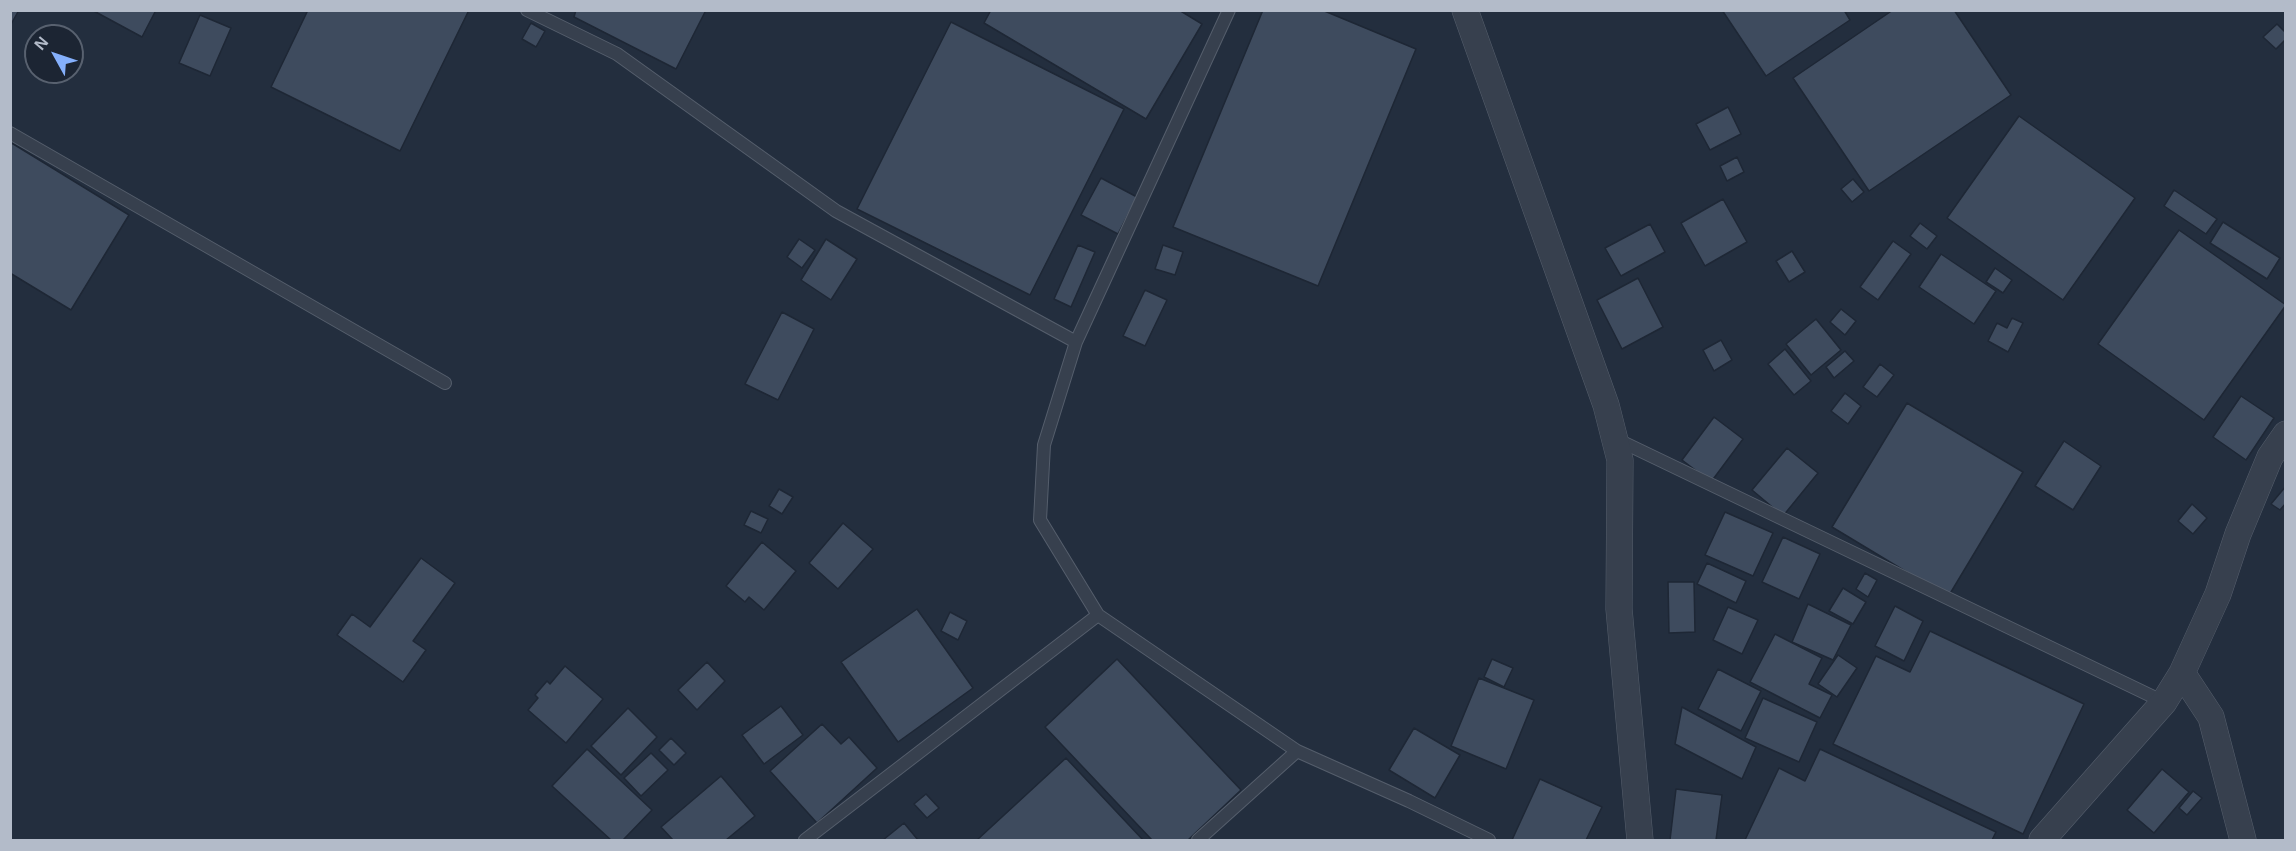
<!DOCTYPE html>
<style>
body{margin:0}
#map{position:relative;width:2296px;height:851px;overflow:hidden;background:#232e3e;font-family:Arial,sans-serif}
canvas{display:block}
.frame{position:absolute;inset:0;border:12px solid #b3bbc9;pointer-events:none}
.north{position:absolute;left:24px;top:24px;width:60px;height:60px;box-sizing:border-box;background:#1c2533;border:2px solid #58616f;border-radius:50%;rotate:310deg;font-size:16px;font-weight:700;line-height:24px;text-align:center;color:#b3bbc9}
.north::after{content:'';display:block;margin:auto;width:21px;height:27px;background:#85b0fc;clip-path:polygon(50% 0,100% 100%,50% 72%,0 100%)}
</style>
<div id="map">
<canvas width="2296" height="851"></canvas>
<div class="frame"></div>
<div class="north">N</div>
</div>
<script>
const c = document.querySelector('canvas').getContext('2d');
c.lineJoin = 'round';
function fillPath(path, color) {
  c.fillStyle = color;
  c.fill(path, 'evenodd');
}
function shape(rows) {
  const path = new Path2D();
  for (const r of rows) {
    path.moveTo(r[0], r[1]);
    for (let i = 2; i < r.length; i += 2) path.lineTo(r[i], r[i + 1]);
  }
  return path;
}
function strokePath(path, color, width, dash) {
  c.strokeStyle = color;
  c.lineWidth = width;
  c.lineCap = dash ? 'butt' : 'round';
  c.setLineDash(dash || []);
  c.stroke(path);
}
const building = shape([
 [10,10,19,10,10,26,10,10],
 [92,10,156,10,142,37,92,10],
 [308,10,469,10,400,151,271,87,308,10],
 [706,10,676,69,574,17,576,10,706,10],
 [991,10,1179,10,1202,24,1146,119,984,23,991,10],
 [1263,10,1322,10,1416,49,1318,286,1173,227,1263,10],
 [1722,10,1844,10,1850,20,1766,76,1722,10],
 [1893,10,1954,10,2011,95,1869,191,1793,78,1893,10],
 [200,15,231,28,210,76,179,63,200,15],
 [951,22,1124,109,1030,295,857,209,951,22],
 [531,23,545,31,536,47,522,39,531,23],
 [2277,24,2286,33,2286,39,2276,49,2263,37,2277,24],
 [1728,107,1741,134,1710,150,1696,124,1728,107],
 [2019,116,2135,198,2063,300,1947,218,2019,116],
 [10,142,129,215,71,310,10,273,10,142],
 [1737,157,1744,172,1727,181,1720,166,1737,157],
 [1101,178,1137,197,1118,234,1081,215,1101,178],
 [1853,179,1864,192,1852,202,1841,189,1853,179],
 [2174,190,2217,219,2206,234,2164,206,2174,190],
 [1723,199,1747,242,1705,266,1681,223,1723,199],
 [2223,222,2280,258,2267,279,2210,243,2223,222],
 [1920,223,1937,236,1927,249,1910,236,1920,223],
 [1650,224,1665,252,1621,276,1605,248,1650,224],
 [2179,230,2286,305,2204,420,2098,344,2179,230],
 [799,239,815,250,802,268,787,257,799,239],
 [826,239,857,259,831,300,801,280,826,239],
 [1893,241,1911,254,1878,300,1860,287,1893,241],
 [1078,245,1095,252,1071,307,1054,299,1078,245],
 [1163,245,1183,252,1175,275,1155,269,1163,245],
 [1792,251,1805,272,1789,282,1776,261,1792,251],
 [1941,254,1996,291,1974,324,1919,287,1941,254],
 [1995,268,2012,280,2003,293,1986,282,1995,268],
 [1638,278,1663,327,1622,349,1597,300,1638,278],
 [1145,290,1167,300,1145,346,1123,336,1145,290],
 [1841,309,1856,321,1845,335,1830,322,1841,309],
 [782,312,814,329,778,400,745,384,782,312],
 [2012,318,2023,323,2008,352,1988,341,1997,323,2007,328,2012,318],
 [1816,319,1841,350,1811,375,1786,344,1816,319],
 [1721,340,1732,360,1714,371,1703,350,1721,340],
 [1785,349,1811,381,1794,395,1768,364,1785,349],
 [1845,351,1854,361,1834,378,1826,367,1845,351],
 [1880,364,1894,375,1877,397,1863,387,1880,364],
 [1845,393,1861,406,1848,424,1831,411,1845,393],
 [2241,396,2274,418,2246,460,2213,437,2241,396],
 [1907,403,2023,472,1948,597,1832,527,1907,403],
 [1714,417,1743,439,1711,482,1682,460,1714,417],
 [2064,441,2101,466,2073,510,2035,486,2064,441],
 [1787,448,1818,473,1783,516,1752,490,1787,448],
 [2286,486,2286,503,2280,510,2271,504,2286,486],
 [779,489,793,497,782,514,769,506,779,489],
 [2192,504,2207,518,2193,534,2178,521,2192,504],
 [751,511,768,519,761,533,744,525,751,511],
 [1725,512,1773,533,1753,576,1705,555,1725,512],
 [843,523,873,549,838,589,809,563,843,523],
 [1783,537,1820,554,1799,599,1762,582,1783,537],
 [762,542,796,571,764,610,749,597,745,602,726,586,762,542],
 [421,558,455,583,413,641,426,650,403,682,337,635,352,614,370,627,421,558],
 [1707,563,1746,581,1736,603,1697,584,1707,563],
 [1865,573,1877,580,1868,597,1856,589,1865,573],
 [1668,582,1694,582,1695,632,1669,633,1668,582],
 [1843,588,1866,602,1853,624,1829,611,1843,588],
 [1808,604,1851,625,1833,660,1792,642,1808,604],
 [1895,606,1923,621,1904,661,1875,646,1895,606],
 [1728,607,1758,620,1742,654,1713,640,1728,607],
 [917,609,973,688,898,742,841,662,917,609],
 [950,612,967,621,958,640,941,631,950,612],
 [1930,631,2084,704,2023,834,1833,744,1876,656,1910,672,1930,631],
 [1775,634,1822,658,1809,684,1832,695,1820,718,1750,682,1775,634],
 [1838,655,1857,668,1837,697,1818,684,1838,655],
 [1117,659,1241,790,1188,840,1152,840,1045,727,1117,659],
 [1492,659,1513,668,1504,687,1484,677,1492,659],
 [707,662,725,681,697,710,678,690,707,662],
 [565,666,603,699,566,743,528,710,538,698,535,695,547,681,550,684,565,666],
 [1718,669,1761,691,1741,731,1698,709,1718,669],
 [1479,678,1534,700,1506,769,1451,746,1479,678],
 [1763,698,1817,722,1799,762,1745,738,1763,698],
 [781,706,803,735,764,764,742,735,781,706],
 [1682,707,1756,747,1742,779,1675,744,1682,707],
 [628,708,657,737,621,775,591,746,628,708],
 [822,724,841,744,849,737,877,768,817,823,770,771,822,724],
 [1414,728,1460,755,1435,798,1389,770,1414,728],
 [671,738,686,753,674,765,659,750,671,738],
 [587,749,652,810,623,840,611,840,552,786,587,749],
 [1820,749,1996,832,1992,840,1745,840,1779,768,1805,781,1820,749],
 [651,753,668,770,641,796,624,778,651,753],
 [1066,758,1143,840,977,840,1066,758],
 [2162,769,2189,792,2154,833,2127,810,2162,769],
 [721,776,755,816,726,840,673,840,661,827,721,776],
 [1540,779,1602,807,1586,840,1512,840,1540,779],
 [1676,789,1722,795,1716,840,1670,840,1676,789],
 [2193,791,2202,798,2187,815,2179,808,2193,791],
 [926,794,939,808,927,818,914,804,926,794],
 [904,823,918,840,883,840,904,823]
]);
fillPath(building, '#3e4b5e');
strokePath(building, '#1e2735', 1.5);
const service = shape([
 [527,10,617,54,836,211,1076,342],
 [10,133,445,383],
 [1616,439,2164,702],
 [1098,615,1040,520,1044,445,1076,342,1229,10],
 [805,840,1098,615,1297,751,1409,801,1489,840],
 [1198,840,1297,751]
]);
const minor = shape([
 [1465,10,1606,405,1620,460,1619,609,1640,840],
 [2182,673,2211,717,2243,840],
 [2042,840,2164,702,2182,673,2218,594,2238,534,2270,457,2286,434]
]);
strokePath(service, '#555e6c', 14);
strokePath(minor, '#555e6c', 27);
strokePath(service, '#37404e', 12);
strokePath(minor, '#37404e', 26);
</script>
